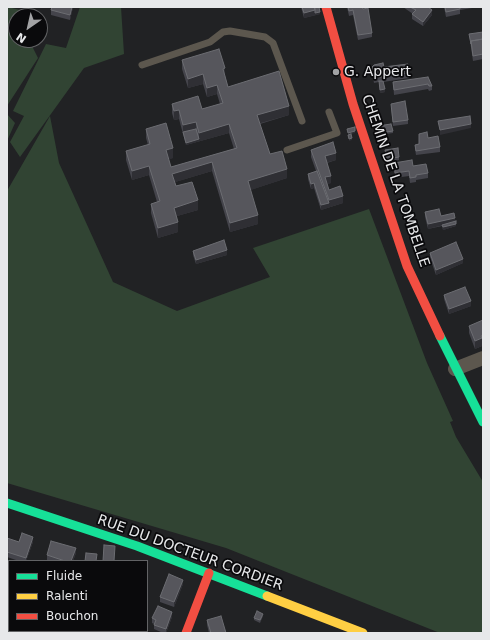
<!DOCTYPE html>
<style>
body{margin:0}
#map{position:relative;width:490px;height:640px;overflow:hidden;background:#212224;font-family:"DejaVu Sans",sans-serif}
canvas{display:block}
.frame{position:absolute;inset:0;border:8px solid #e7e8ea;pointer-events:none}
.legend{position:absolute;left:8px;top:560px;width:140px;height:72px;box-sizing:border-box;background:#0a0a0c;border:1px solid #626365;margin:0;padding:5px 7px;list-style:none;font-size:12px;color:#e7e8ea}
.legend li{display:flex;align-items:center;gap:8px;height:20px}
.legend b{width:20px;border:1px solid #626365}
.north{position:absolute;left:8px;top:8px;width:40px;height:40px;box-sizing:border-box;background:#0a0a0c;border:1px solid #626365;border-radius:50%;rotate:214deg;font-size:11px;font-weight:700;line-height:16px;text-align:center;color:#e7e8ea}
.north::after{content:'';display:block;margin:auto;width:14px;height:18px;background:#a2a3a5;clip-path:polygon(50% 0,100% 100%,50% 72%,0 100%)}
</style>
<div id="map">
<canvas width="490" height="640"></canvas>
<div class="frame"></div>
<ul class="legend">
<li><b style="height:5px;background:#16e098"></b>Fluide</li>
<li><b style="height:5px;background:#ffcf43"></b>Ralenti</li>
<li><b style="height:5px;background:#f24e42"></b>Bouchon</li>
</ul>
<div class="north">N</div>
</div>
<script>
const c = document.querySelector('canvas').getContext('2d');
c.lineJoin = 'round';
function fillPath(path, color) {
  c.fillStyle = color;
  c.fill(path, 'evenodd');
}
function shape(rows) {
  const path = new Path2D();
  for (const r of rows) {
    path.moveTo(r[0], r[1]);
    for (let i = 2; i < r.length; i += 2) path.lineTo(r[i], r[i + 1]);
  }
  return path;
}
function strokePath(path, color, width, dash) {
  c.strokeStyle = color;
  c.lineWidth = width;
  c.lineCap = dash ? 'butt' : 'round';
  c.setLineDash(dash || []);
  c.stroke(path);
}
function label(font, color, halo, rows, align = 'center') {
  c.font = font + ' "DejaVu Sans",sans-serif';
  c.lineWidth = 3.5;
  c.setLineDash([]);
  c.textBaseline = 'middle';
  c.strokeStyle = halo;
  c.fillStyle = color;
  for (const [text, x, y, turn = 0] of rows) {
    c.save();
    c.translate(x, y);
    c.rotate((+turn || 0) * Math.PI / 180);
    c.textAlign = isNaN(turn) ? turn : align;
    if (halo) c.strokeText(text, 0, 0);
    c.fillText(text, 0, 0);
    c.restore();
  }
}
fillPath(shape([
 [8,7,28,12,28,16,16,16,16,40,29,40,38,58,7,106],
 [80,7,121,7,124,54,84,68,20,157,10,142,24,116,13,111,46,44,66,48],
 [7,114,15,123,7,141],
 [50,116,59,163,113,282,177,311,270,277,253,248,369,209,427,363,453,421,450,422,456,437,483,482,483,633,440,633,226,548,7,483,7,191]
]), '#314433');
strokePath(shape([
 [142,65,210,42,223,32,230,31,265,37,273,43,302,121],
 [287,150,337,133,329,112]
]), '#5c574e', 7);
strokePath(shape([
 [455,369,483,358]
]), '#5c574e', 14);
strokePath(shape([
 [440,336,483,422],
 [7,503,137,546,267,596]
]), '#16e098', 9);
strokePath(shape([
 [267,596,363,633]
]), '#ffcf43', 9);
strokePath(shape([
 [326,7,353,104,407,266,440,336],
 [186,633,209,573]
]), '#f24e42', 9);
fillPath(shape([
 [73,7,70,20,51,15,51,10],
 [301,7,319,7,320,14,304,18],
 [347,7,362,7,372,33,372,37,358,40,353,15,349,16],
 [403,7,428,7,432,15,423,26,412,19,412,14,413,14],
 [444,7,478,7,460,10,460,14,446,17],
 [483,32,483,59,473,61,469,34],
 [182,60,225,76,228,87,289,115,260,124,270,154,287,178,250,190,258,224,230,232,212,171,175,182,176,186,198,210,177,216,178,232,158,238,151,213,151,204,157,202,149,175,132,180,126,160,126,151,148,145,146,138,146,129,173,158,168,159,171,167,234,149,229,133,186,145,179,119,174,120,172,113,172,104,202,109,220,104,217,94,207,97,203,84,188,88,182,69],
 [372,67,384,67,409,73,409,78,383,82,385,92,380,93,379,82,374,83,372,72],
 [428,77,432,86,432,90,429,91,428,89,394,95,393,82],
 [391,104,408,120,408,124,393,126,391,108],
 [378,126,393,131,393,133,379,135],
 [428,138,440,147,440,152,416,155,415,149,415,145,419,144],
 [311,150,336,160,327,163,331,183,327,184,329,190,343,203,321,210,314,188,311,189,308,179,308,174,316,171,311,157],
 [385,150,399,157,399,160,387,162],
 [394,163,413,166,428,173,428,178,416,180,416,182,410,183,409,176,395,178],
 [425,212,441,216,455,221,456,226,443,230,442,226,428,229,425,217],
 [193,251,227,255,196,264,193,255],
 [430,253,463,263,436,275,430,258],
 [444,295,471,306,449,314,444,299],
 [469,326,482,343,482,346,475,349,469,333],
 [7,538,19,542,33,542,26,561,19,561,7,557],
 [76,553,73,561,49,561,47,560,47,555],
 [183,584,174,607,160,602,160,597],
 [263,616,260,623,254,620,254,618],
 [172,617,166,633,163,633,154,629,154,624,152,623,152,618],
 [207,620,226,633,209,633,207,625]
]), '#44444b');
fillPath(shape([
 [72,7,73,7,70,20,70,15],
 [315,10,320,12,320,14,304,18,304,13],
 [432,10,432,15,423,26,423,22],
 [225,68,225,77,223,69],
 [203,74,203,84,188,88,188,79],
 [217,85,217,94,207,97,207,88],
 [385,89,385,92,380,93,380,90],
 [289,106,289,115,257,124,257,115],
 [179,110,179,119,174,120,174,111],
 [196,122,196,131,183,132,183,125],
 [229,124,229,133,186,145,186,143,199,139,199,133],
 [471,124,471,128,440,135,440,130],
 [355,131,355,133,348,135,348,133],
 [352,138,352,140,349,141,349,139],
 [173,148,173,158,166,160,166,150],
 [336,153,336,160,325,163,325,156],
 [212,162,212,171,172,183,172,174],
 [149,166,149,175,132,180,132,171],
 [287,169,287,178,248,191,248,181],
 [331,176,331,183,325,185,325,177],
 [314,183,314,188,311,189,311,184],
 [343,196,343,203,321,210,321,205,329,203,329,200],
 [198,200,198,210,174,217,174,208],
 [258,215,258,224,230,232,230,223],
 [455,218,455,222,428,229,428,224],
 [178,222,178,232,158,238,158,228],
 [456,224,456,226,443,230,443,227],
 [227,250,227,255,196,264,196,260],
 [463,259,463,263,436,275,436,270],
 [471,301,471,306,449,314,449,309],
 [483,335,483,343,482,343,482,346,475,349,475,341],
 [33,537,33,542,26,561,26,558],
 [76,548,76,553,73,561,71,561],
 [183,580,183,584,174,607,174,602],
 [172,612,172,617,166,633,166,629]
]), '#2f2f34');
const building = shape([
 [52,7,72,7,70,15,51,10,52,7],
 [302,7,314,7,315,10,304,13,302,7],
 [315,7,319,7,320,12,315,13,315,7],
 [348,7,362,7,363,9,368,8,372,33,358,35,353,10,349,11,348,7],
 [410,7,428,7,432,10,423,22,412,14,416,10,410,7],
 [445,7,460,7,460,9,446,12,445,7],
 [483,32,483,39,471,41,471,44,469,34,483,32],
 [483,39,483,54,473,56,471,41,483,39],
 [219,49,225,68,223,69,228,87,279,71,289,106,257,115,270,154,282,151,287,169,248,181,258,215,230,223,212,162,172,174,176,186,192,182,198,200,174,208,178,222,158,228,151,204,160,201,149,166,132,171,126,151,150,144,146,129,166,123,173,148,166,150,171,167,237,148,229,124,199,133,196,122,183,125,179,110,174,111,172,104,198,96,202,109,223,103,217,85,207,88,203,74,188,79,182,60,219,49],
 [383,63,384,67,408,64,409,73,374,78,372,67,374,65,383,63],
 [428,77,432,86,429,86,428,84,394,90,393,82,428,77],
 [379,81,383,81,385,89,380,90,379,81],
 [405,101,408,120,393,122,391,104,405,101],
 [470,116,471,124,440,130,438,121,470,116],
 [391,124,393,131,379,133,378,126,391,124],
 [355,127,355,131,348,133,347,129,355,127],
 [196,129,199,139,186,143,183,132,196,129],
 [427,132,428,138,438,136,440,147,416,151,415,145,419,144,419,134,427,132],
 [351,134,352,138,349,139,348,135,351,134],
 [333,142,336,153,325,156,331,176,325,177,329,190,340,186,343,196,329,200,311,150,333,142],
 [398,148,399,157,387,159,385,150,398,148],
 [412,160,413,166,426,164,428,173,416,175,416,177,410,178,409,171,395,173,394,163,412,160],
 [317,171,329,203,321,205,314,183,311,184,308,174,317,171],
 [439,209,441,216,454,213,455,218,428,224,425,212,439,209],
 [456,221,456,224,443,227,442,225,456,221],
 [224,240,227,250,196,260,193,251,224,240],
 [456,242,463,259,436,270,430,253,456,242],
 [465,287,471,301,449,309,444,295,465,287],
 [483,320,483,335,481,336,482,338,475,341,469,326,483,320],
 [22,533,33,537,26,558,7,552,7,538,19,542,22,533],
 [51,541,76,548,71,561,65,561,47,555,51,541],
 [104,545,115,546,114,561,103,561,104,545],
 [86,553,97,554,96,561,85,561,86,553],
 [169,574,183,580,174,602,160,597,169,574],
 [158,606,172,612,166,629,154,625,156,620,152,618,158,606],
 [257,611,263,614,260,620,254,618,257,611],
 [221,616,226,633,211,633,207,620,221,616],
 [97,631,103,631,103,633,97,633,97,631]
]);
fillPath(building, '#56565c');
strokePath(building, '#6c6d72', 1);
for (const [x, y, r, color] of [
 [336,72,4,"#a2a3a5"]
]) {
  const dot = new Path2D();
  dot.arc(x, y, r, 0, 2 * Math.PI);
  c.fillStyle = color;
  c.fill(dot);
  strokePath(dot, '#0a0a0c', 1.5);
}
label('14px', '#e7e8ea', '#0a0a0c', [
 ["G. Appert",344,72]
], 'left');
label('14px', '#e7e8ea', '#0a0a0c', [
 ["CHEMIN DE LA TOMBELLE",395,181,71],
 ["RUE DU DOCTEUR CORDIER",190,553,20]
]);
</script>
